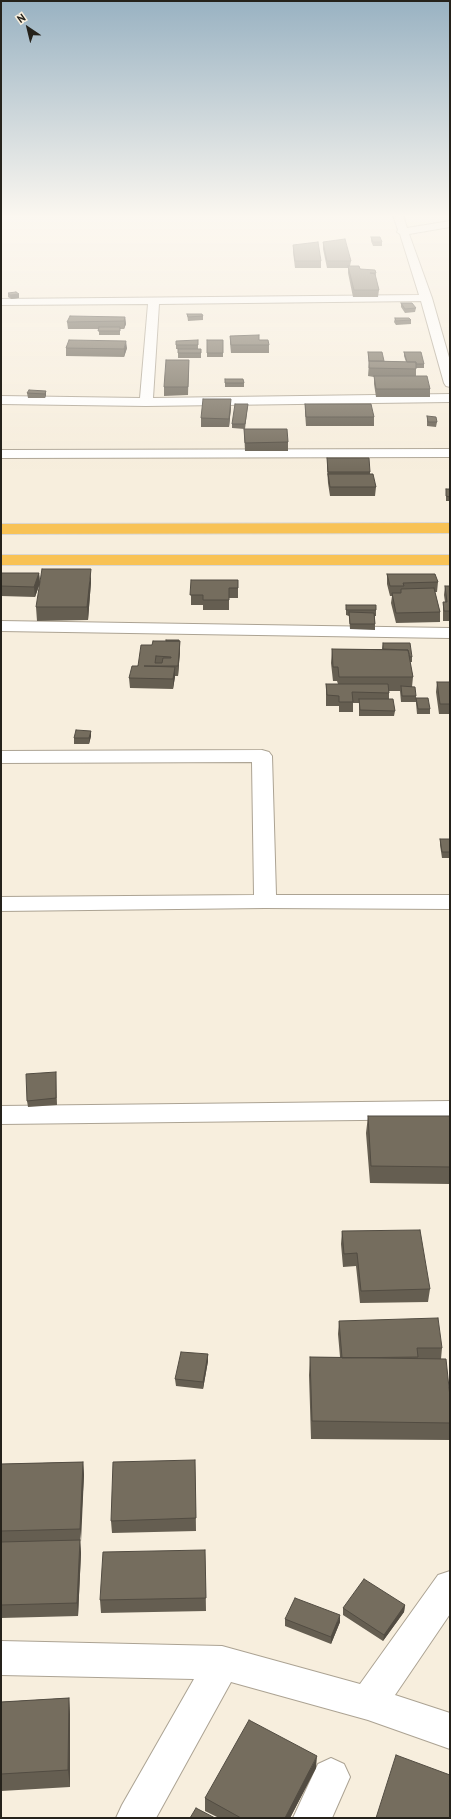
<!DOCTYPE html>
<style>
body{margin:0}
#map{position:relative;width:451px;height:1819px;overflow:hidden;background:#f7eedd;font-family:"PT Sans",sans-serif}
canvas{display:block}
.frame{position:absolute;inset:0;border:2px solid #25221b;pointer-events:none}
.north{position:absolute;left:8px;top:8px;width:40px;height:40px;-webkit-text-stroke:3px #f7eedd;paint-order:stroke;rotate:325deg;font-size:11px;font-weight:700;line-height:16px;text-align:center;color:#25221b}
.north::after{content:'';display:block;margin:auto;width:14px;height:18px;background:#25221b;clip-path:polygon(50% 0,100% 100%,50% 72%,0 100%)}
</style>
<div id="map">
<canvas width="451" height="1819"></canvas>
<div class="frame"></div>
<div class="north">N</div>
</div>
<script>
const c = document.querySelector('canvas').getContext('2d');
c.lineJoin = 'round';
function shape(rows) {
  const path = new Path2D();
  for (const r of rows) {
    path.moveTo(r[0], r[1]);
    for (let i = 2; i < r.length; i += 2) path.lineTo(r[i], r[i + 1]);
  }
  return path;
}
function strokePath(path, color, width, dash) {
  c.strokeStyle = color;
  c.lineWidth = width;
  c.lineCap = dash ? 'butt' : 'round';
  c.setLineDash(dash || []);
  c.stroke(path);
}
function fillPath(path, color) {
  c.fillStyle = color;
  c.fill(path, 'evenodd');
}
const minor = shape([
 [393,215,403,215,407,228,450,221,450,227,409,234,432,298,450,361,450,387,446,386,444,383,421,301,159,304,153,398,450,394,450,402,146,406,1,404,1,396,140,398,148,304,1,305,1,299,419,295,400,234,397,232,398,230,393,215],
 [450,449,450,457,1,458,1,450,450,449],
 [1,621,450,628,450,638,1,631,1,621],
 [262,750,269,752,272,756,276,895,450,895,450,909,265,908,1,911,1,897,254,895,252,762,1,763,1,751,262,750],
 [450,1101,450,1119,1,1124,1,1106,450,1101],
 [450,1571,450,1614,395,1695,450,1713,450,1749,368,1720,231,1682,156,1818,116,1818,122,1805,194,1679,1,1675,1,1641,222,1646,360,1684,438,1575,450,1571],
 [331,1758,344,1764,350,1777,332,1818,293,1818,318,1764,331,1758]
]);
const highway = shape([
 [450,523,450,533,1,534,1,524,450,523],
 [1,555,450,555,450,565,1,565,1,555]
]);
strokePath(minor, '#aca393', 2);
strokePath(highway, '#d8d7d6', 2);
fillPath(minor, '#fff');
fillPath(highway, '#f8c255');
fillPath(shape([
 [371,237,382,242,382,246,373,246,371,241],
 [323,242,351,261,350,266,376,273,375,277,379,290,378,297,353,297,348,273,348,268,327,268,323,249],
 [293,245,321,261,321,268,295,268,293,252],
 [8,293,19,294,19,298,11,299,8,297],
 [401,303,416,308,415,312,405,313,401,307],
 [187,314,203,316,203,320,188,321],
 [125,317,126,324,124,329,120,329,120,335,99,335,99,329,68,329,67,322],
 [395,318,411,320,411,324,396,325,394,322],
 [230,336,259,340,269,345,269,353,231,353,230,343],
 [207,340,223,340,223,357,207,357],
 [176,341,198,345,198,349,201,349,201,358,178,358,178,349,176,349],
 [66,348,127,348,124,357,66,356],
 [368,352,384,361,406,362,404,356,404,352,424,364,424,368,416,368,416,376,430,389,430,397,376,397,374,384,374,377,368,376,369,363,368,356],
 [189,360,188,395,164,396,164,387],
 [225,379,244,383,244,387,225,387],
 [46,391,46,395,45,398,28,398,27,393],
 [248,404,245,429,232,428,232,424],
 [305,404,374,417,374,426,306,426,305,412],
 [231,407,229,427,201,427,201,418],
 [427,416,437,422,436,427,427,426],
 [244,429,288,442,288,451,245,451],
 [327,458,370,472,370,474,376,487,375,496,330,496,328,483,327,467],
 [446,489,450,489,450,501,446,501],
 [1,573,39,573,40,583,35,597,1,596],
 [387,574,438,582,437,592,435,592,440,612,440,622,396,623,391,603,392,596,390,596,387,584],
 [191,580,238,580,238,598,229,598,229,610,203,610,203,605,191,605],
 [91,582,88,620,37,621,36,607],
 [445,586,450,586,450,621,443,621,443,602,445,602,444,595],
 [346,605,376,610,376,616,375,616,375,630,350,629,349,616,346,615],
 [180,641,180,651,178,676,175,676,173,689,130,688,129,678,152,645],
 [383,643,412,657,412,662,410,662,413,677,412,687,416,696,416,702,401,702,400,691,389,691,389,699,395,711,394,716,359,716,359,703,353,703,353,712,339,712,339,706,326,706,326,684,338,684,337,681,333,681,331,663,332,649,382,649],
 [437,682,450,682,450,714,439,714,436,692],
 [416,698,430,709,430,714,417,714,416,703],
 [91,731,91,736,89,744,74,744,74,738],
 [440,839,450,839,450,858,442,858,440,845],
 [56,1072,57,1105,28,1107,27,1101],
 [368,1116,450,1116,450,1184,370,1183,366,1133],
 [342,1231,430,1289,428,1302,360,1303,356,1266,343,1267,341,1244],
 [339,1321,442,1348,441,1359,450,1397,450,1440,311,1439,309,1375,310,1357,340,1357,338,1334],
 [208,1354,208,1361,203,1389,176,1386,175,1379],
 [195,1460,196,1531,112,1533,111,1521],
 [83,1462,84,1475,80,1542,81,1553,78,1616,1,1618,1,1464],
 [205,1550,206,1611,101,1613,100,1600],
 [405,1605,404,1612,383,1641,343,1615,343,1608],
 [285,1619,340,1622,331,1644,285,1626],
 [69,1698,70,1715,70,1787,1,1791,1,1702],
 [316,1768,290,1818,219,1818,205,1811,205,1798]
]), '#655e51');
fillPath(shape([
 [179,215,191,215,179,216],
 [19,294,19,298,11,299,10,295],
 [125,317,126,324,124,329,124,321],
 [126,341,127,348,124,357,124,349],
 [46,391,46,395,45,398,45,394],
 [231,399,231,407,229,427,229,419],
 [91,569,91,582,88,620,87,607],
 [39,573,40,583,35,597,34,587],
 [180,641,180,651,178,676,178,666],
 [175,667,175,677,173,689,173,679],
 [91,731,91,736,89,744,89,738],
 [208,1354,208,1361,203,1389,203,1382],
 [83,1462,84,1475,81,1542,80,1529],
 [80,1540,81,1553,78,1616,77,1603],
 [405,1605,404,1612,383,1641,384,1635],
 [340,1615,340,1622,331,1644,331,1637],
 [69,1698,70,1715,70,1787,68,1770],
 [317,1756,316,1768,290,1818,285,1818]
]), '#524c42');
const building = shape([
 [371,237,380,237,382,242,373,242,371,237],
 [345,239,351,261,327,261,323,242,345,239],
 [318,242,321,261,295,261,293,245,318,242],
 [348,266,359,266,360,269,375,270,376,273,370,273,375,274,379,290,354,290,348,266],
 [16,292,19,294,10,295,8,293,16,292],
 [401,303,412,303,416,308,405,309,401,303],
 [187,314,202,314,203,316,188,317,187,314],
 [70,316,125,317,124,321,67,322,70,316],
 [395,318,409,318,411,320,396,321,395,318],
 [99,327,120,327,120,331,98,331,99,327],
 [259,335,259,340,268,340,269,345,231,345,230,336,259,335],
 [69,340,126,341,124,349,66,348,69,340],
 [198,340,198,345,176,345,176,341,198,340],
 [207,340,223,340,223,353,207,353,207,340],
 [178,349,201,349,201,353,178,353,178,349],
 [368,352,382,352,384,361,369,361,368,352],
 [404,352,421,352,424,364,416,364,416,362,407,362,404,352],
 [166,360,189,360,188,387,164,387,166,360],
 [369,361,416,362,416,369,369,368,369,361],
 [374,376,427,376,430,389,376,389,374,376],
 [225,379,243,379,244,383,225,383,225,379],
 [29,390,46,391,45,394,27,393,29,390],
 [203,399,231,399,229,419,201,418,203,399],
 [235,404,248,404,245,424,232,424,235,404],
 [305,404,371,404,374,417,306,417,305,404],
 [427,416,436,417,437,422,428,422,427,416],
 [244,429,287,429,288,442,245,443,244,429],
 [327,458,369,458,370,472,328,472,327,458],
 [328,474,373,474,376,487,330,487,328,474],
 [446,489,450,489,450,497,446,496,446,489],
 [42,569,91,569,87,607,36,607,42,569],
 [1,573,39,573,34,587,1,586,1,573],
 [387,574,435,574,438,582,403,583,404,586,390,586,387,574],
 [191,580,238,580,238,588,229,588,229,600,203,600,203,595,190,595,191,580],
 [445,586,450,586,450,611,444,611,443,602,447,602,445,586],
 [434,588,440,612,396,613,392,593,401,593,401,589,434,588],
 [346,605,376,605,376,610,346,610,346,605],
 [349,612,374,613,375,624,350,624,349,612],
 [166,640,179,640,179,641,166,641,166,640],
 [153,641,180,641,178,666,144,666,175,667,173,679,129,678,132,666,138,666,141,645,152,645,153,641],
 [156,656,171,657,171,658,163,658,162,663,155,663,156,656],
 [383,643,410,643,412,657,410,657,408,650,383,649,383,643],
 [332,649,408,650,413,677,339,677,338,667,333,667,332,649],
 [437,682,450,682,450,704,440,704,437,682],
 [326,684,388,684,389,693,352,692,353,702,339,702,339,696,327,695,326,684],
 [401,686,415,687,416,696,402,696,401,686],
 [416,698,428,698,430,709,418,709,416,698],
 [359,699,393,699,395,711,360,710,359,699],
 [76,730,91,731,89,738,74,738,76,730],
 [440,839,450,839,450,852,442,852,440,839],
 [56,1072,56,1098,27,1101,26,1074,56,1072],
 [368,1116,450,1116,450,1167,371,1166,368,1116],
 [420,1230,430,1289,361,1291,357,1253,344,1254,342,1231,420,1230],
 [438,1318,442,1348,417,1348,418,1357,342,1358,339,1321,438,1318],
 [181,1352,208,1354,203,1382,175,1379,181,1352],
 [310,1357,446,1359,450,1397,450,1423,312,1421,310,1357],
 [195,1460,196,1518,111,1521,113,1462,195,1460],
 [83,1462,80,1529,1,1531,1,1464,83,1462],
 [80,1540,77,1603,1,1605,1,1542,80,1540],
 [205,1550,206,1598,100,1600,103,1552,205,1550],
 [364,1579,405,1605,384,1635,343,1608,364,1579],
 [295,1598,340,1615,331,1637,285,1619,295,1598],
 [69,1698,68,1770,1,1774,1,1702,69,1698],
 [249,1720,317,1756,285,1818,241,1818,205,1798,249,1720],
 [396,1755,450,1775,450,1818,376,1818,396,1755],
 [196,1808,215,1818,190,1818,196,1808]
]);
fillPath(building, '#756d5e');
strokePath(building, '#524c42', 1);
const sky = c.createLinearGradient(0, 0, 0, 469);
sky.addColorStop(0, '#99b2c2');
sky.addColorStop(0.46, '#fbf7f0');
sky.addColorStop(1, '#fbf7f000');
c.fillStyle = sky;
c.fillRect(0, 0, 451, 469);
</script>
